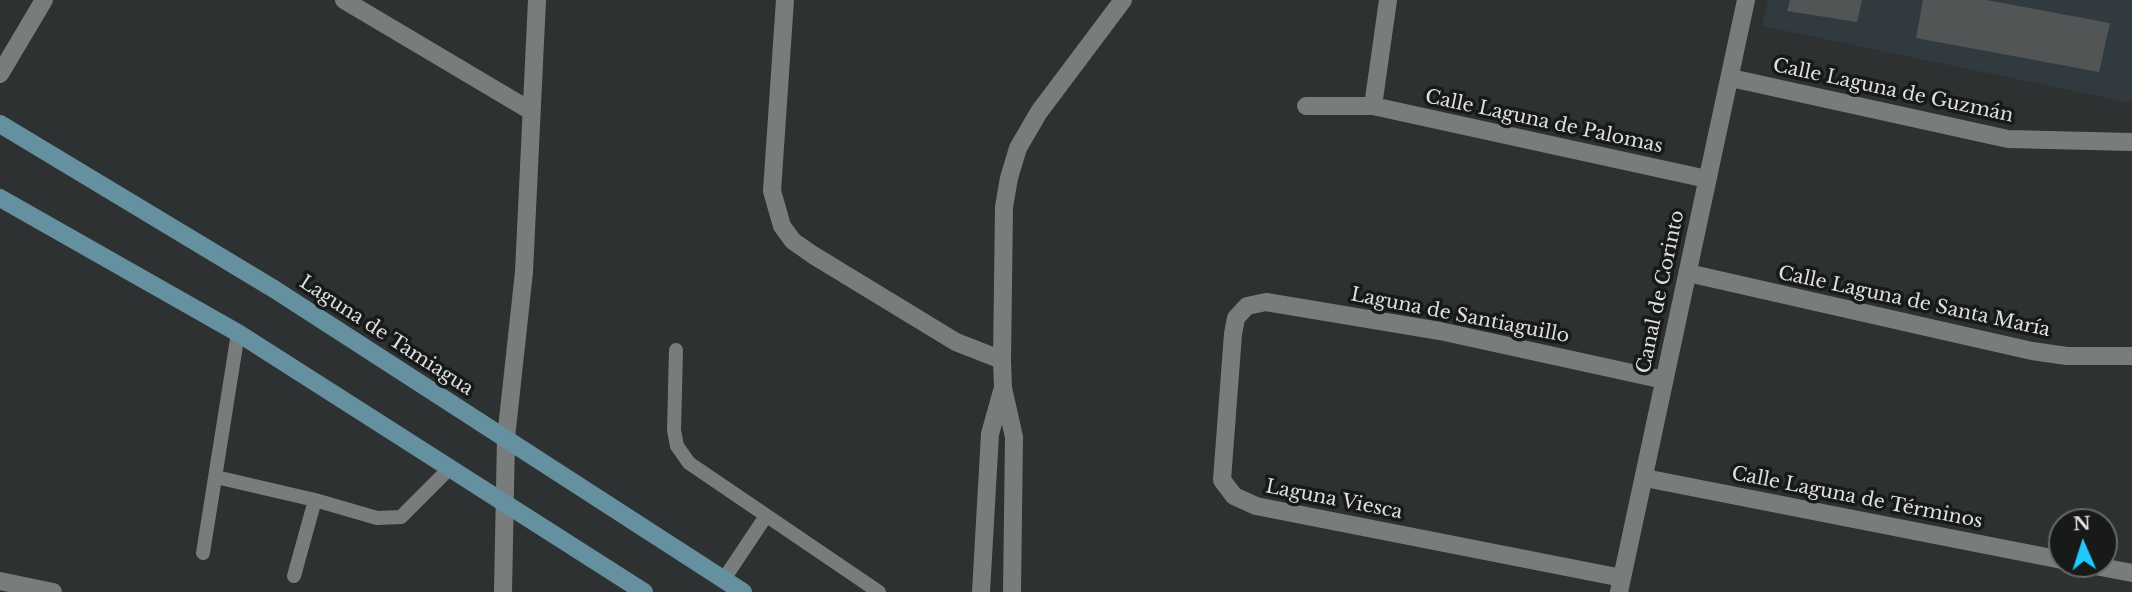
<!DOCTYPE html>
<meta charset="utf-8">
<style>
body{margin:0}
#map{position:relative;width:2132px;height:592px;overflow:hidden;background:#2e3132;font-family:"Libre Baskerville",serif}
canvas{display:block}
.north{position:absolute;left:2048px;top:508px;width:70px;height:70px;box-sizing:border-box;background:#181919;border:2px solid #676869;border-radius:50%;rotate:357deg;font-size:19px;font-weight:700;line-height:28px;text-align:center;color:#dddfe0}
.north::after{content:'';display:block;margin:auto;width:24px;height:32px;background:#1fc9fd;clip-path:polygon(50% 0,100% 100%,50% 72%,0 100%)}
</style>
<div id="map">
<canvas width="2132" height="592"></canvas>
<div class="north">N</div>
</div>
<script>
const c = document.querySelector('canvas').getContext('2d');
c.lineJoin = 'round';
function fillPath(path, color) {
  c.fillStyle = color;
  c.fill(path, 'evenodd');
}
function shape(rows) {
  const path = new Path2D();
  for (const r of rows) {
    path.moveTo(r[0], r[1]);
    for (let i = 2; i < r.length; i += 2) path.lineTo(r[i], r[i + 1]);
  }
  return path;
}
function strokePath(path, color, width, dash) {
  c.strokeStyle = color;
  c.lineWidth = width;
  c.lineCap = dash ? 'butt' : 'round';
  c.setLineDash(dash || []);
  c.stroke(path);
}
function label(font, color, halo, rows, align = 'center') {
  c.font = font + ' "Libre Baskerville",serif';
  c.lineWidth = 7;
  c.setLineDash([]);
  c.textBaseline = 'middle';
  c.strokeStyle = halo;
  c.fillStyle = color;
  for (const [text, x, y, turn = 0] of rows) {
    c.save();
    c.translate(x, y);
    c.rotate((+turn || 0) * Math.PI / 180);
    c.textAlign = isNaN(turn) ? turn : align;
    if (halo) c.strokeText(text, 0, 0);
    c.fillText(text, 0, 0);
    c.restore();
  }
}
fillPath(shape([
 [1768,0,2132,0,2132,103,1762,26]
]), '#313b3f');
fillPath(shape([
 [1790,0,1862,0,1857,22,1787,11],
 [1923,0,1986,0,2110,23,2099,72,1916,38]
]), '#525556');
strokePath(shape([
 [676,350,674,430,677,446,689,463,879,592],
 [216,477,315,500,377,518,401,517,450,468],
 [203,553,238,333],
 [294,576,315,500],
 [724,579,766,516]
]), '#797c7d', 14);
strokePath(shape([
 [344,0,531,111],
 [785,0,772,191,782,226,793,241,813,255,956,342,1002,360],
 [0,74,44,0],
 [1731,78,2008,139,2132,142],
 [1306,106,1373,106,1388,0],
 [1373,106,1707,179],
 [1688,273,2032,351,2067,356,2132,356],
 [1645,478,2062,560],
 [2085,564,2132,573],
 [1622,578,1256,506,1234,496,1222,480,1233,334,1236,318,1247,306,1266,302,1440,331,1664,380],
 [0,581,53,592],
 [503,592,506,438,524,272,537,0],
 [981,592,990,434,1002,391],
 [1012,592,1014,437,1003,388,1002,360,1004,207,1009,178,1018,148,1039,112,1123,0],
 [1619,592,1746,0]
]), '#797c7d', 18);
strokePath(shape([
 [0,124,274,289,743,592],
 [0,198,238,333,644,592]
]), '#65909f', 18);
label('19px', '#dddfe0', '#181919', [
 ["Calle Laguna de Guzmán",1893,91,12],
 ["Calle Laguna de Palomas",1544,122,12],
 ["Canal de Corinto",1661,292,-78],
 ["Calle Laguna de Santa María",1914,302,12],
 ["Laguna de Santiaguillo",1460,316,11],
 ["Laguna de Tamiagua",386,336,33],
 ["Calle Laguna de Términos",1857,498,11],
 ["Laguna Viesca",1334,500,11]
]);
</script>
